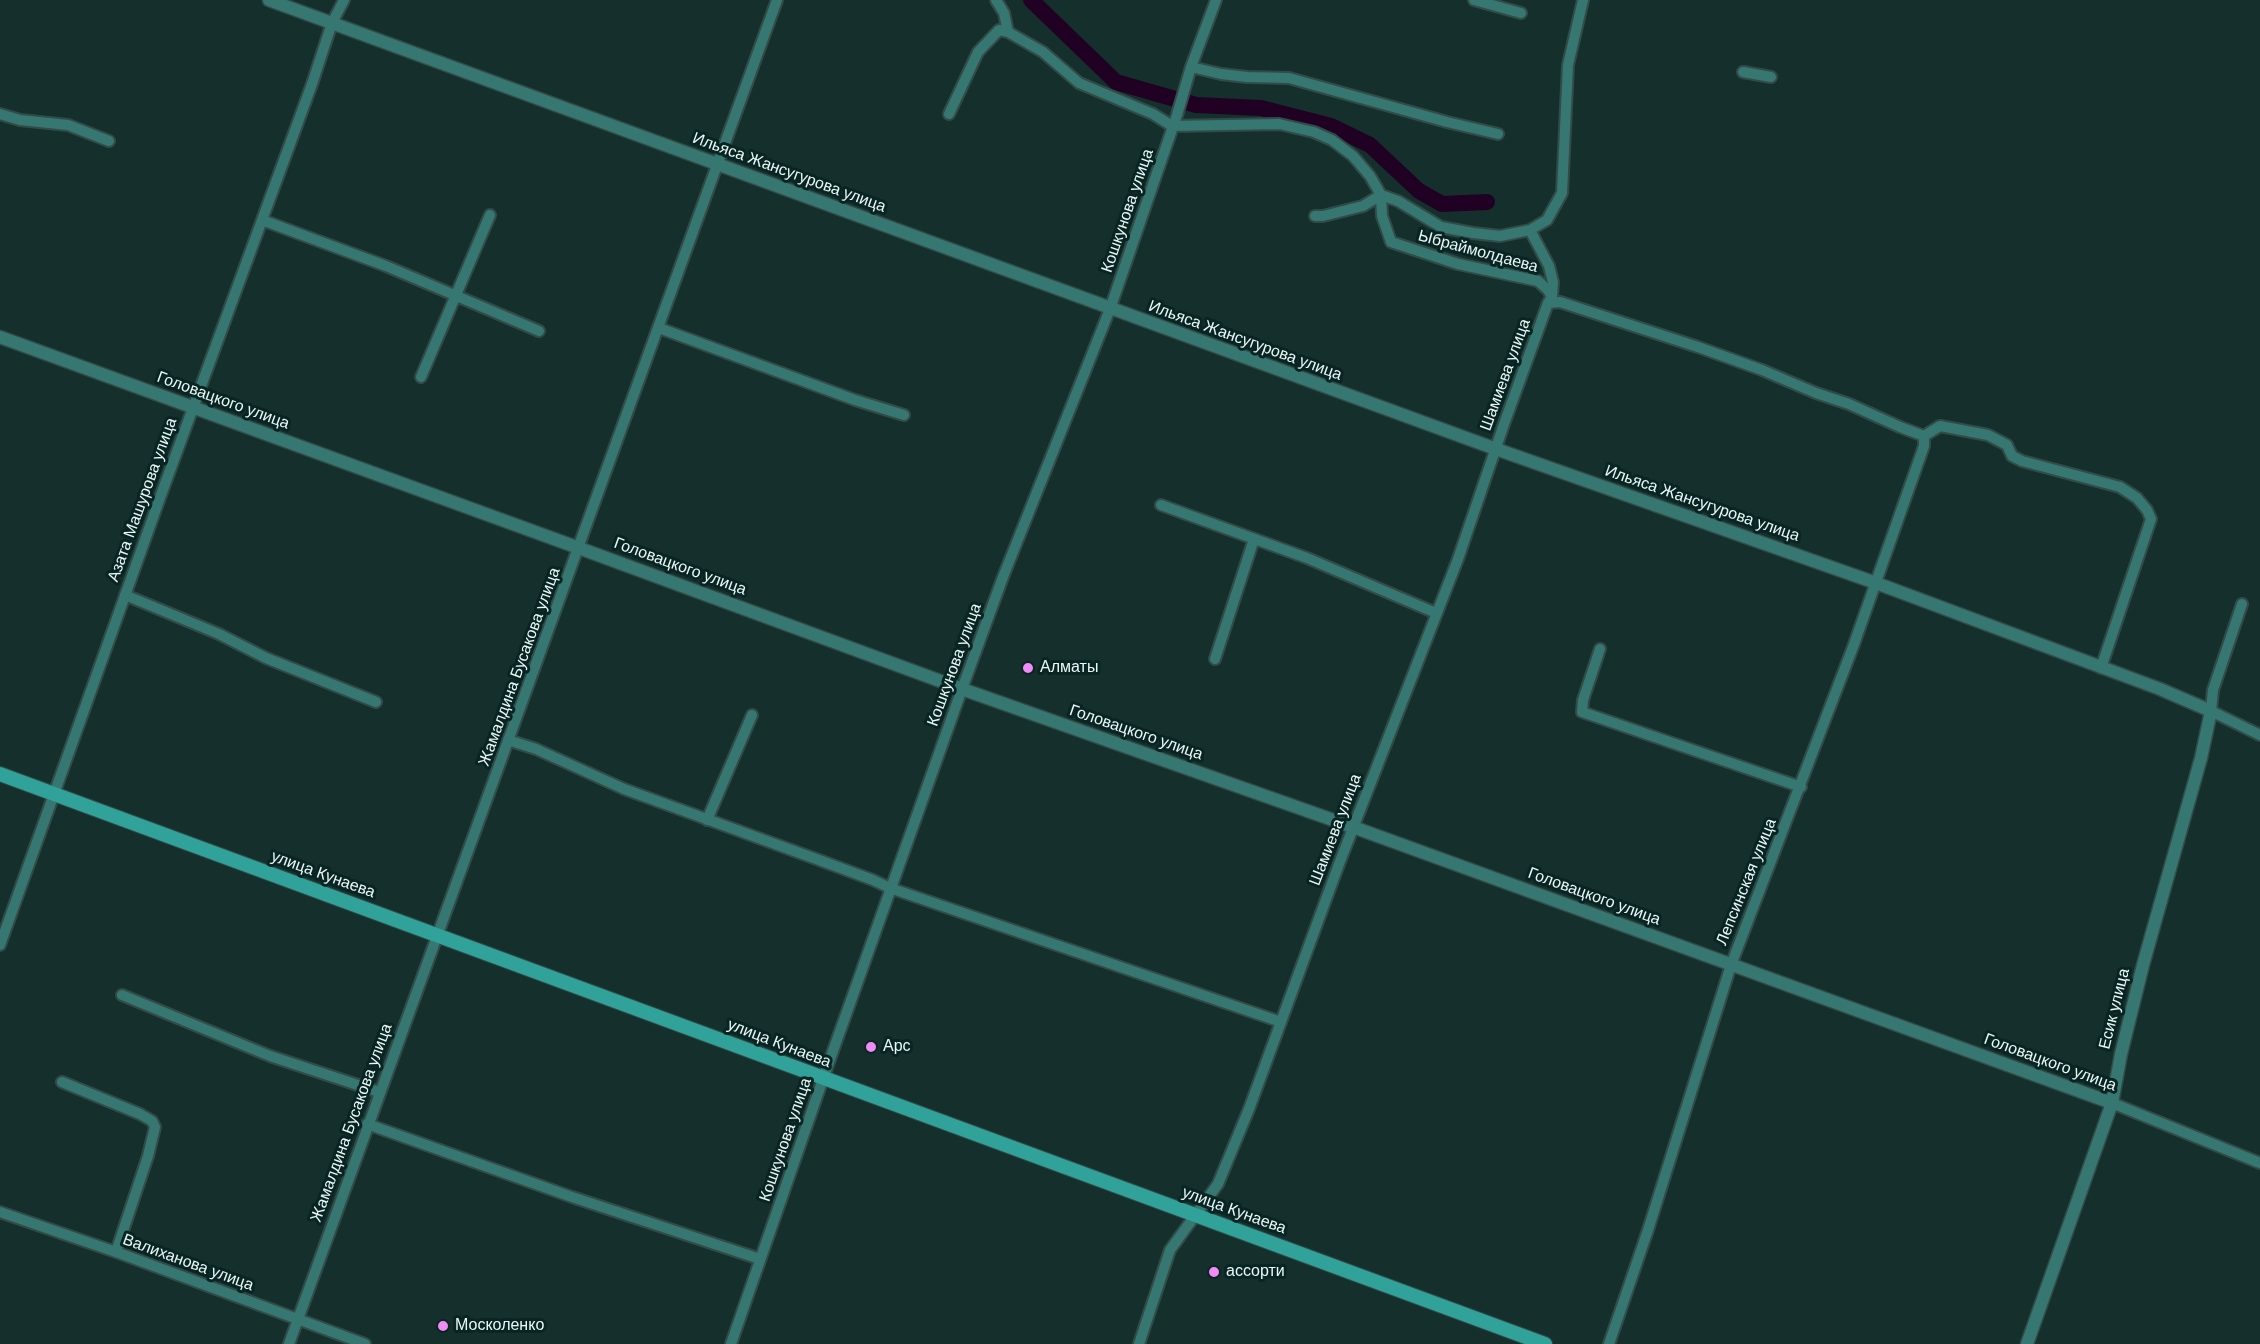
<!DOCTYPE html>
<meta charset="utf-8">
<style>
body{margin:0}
canvas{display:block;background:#142f2c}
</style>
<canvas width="2260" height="1344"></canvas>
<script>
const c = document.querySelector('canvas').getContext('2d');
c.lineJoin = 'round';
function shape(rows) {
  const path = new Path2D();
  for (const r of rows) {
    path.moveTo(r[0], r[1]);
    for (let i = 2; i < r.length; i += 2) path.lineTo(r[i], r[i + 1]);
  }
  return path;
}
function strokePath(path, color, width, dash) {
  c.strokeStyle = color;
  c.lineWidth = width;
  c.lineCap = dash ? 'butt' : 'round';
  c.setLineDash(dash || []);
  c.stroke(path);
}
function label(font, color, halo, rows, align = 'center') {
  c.font = font + ' "DM Sans",sans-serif';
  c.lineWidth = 6;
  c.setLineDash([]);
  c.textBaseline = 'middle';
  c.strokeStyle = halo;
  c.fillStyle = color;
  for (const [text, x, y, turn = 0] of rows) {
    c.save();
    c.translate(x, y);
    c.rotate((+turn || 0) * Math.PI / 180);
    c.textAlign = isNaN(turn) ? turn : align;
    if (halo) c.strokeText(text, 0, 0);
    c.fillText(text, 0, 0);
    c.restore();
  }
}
strokePath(shape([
 [1031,0,1116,82,1196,105,1261,108,1331,126,1370,145,1419,191,1442,204,1487,202]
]), '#200023', 16);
const minor = shape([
 [996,0,1004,13,1008,32],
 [1474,0,1521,13],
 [1191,67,1221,74,1247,77,1289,78,1447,122,1498,134],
 [1743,72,1771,77],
 [0,114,20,120,68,125,109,141],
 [949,114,978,52,999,30,1008,32,1043,52,1079,83,1153,114,1172,126,1279,124,1314,132,1332,140,1353,156,1370,176,1381,195,1382,216,1391,242,1458,264,1538,281,1548,290,1552,297,1548,303],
 [1315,216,1323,216,1363,206,1381,195,1398,201,1441,227,1473,233,1500,236,1530,230],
 [262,220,386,266,539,331],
 [1552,297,1553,282,1549,266,1530,230,1547,220,1562,193,1568,65,1583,0],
 [659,328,855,400,904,415],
 [421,377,490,215],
 [1924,436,1940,426,1988,435,2007,445,2012,456,2022,461,2120,487,2137,498,2147,510,2151,519,2101,668],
 [1161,505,1307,558,1436,613],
 [125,595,219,634,266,658,376,702],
 [2242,604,2213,690,2211,711,2260,735],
 [1600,649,1583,700,1582,712,1801,787],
 [1215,659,1254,539],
 [508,740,536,749,624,789,819,860,873,880,890,888,1281,1022],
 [707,820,752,715],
 [0,945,161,495,312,84,332,23,344,0],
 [122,995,270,1056,379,1092],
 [62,1082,140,1114,152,1121,155,1127,148,1156,116,1252],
 [2112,1103,2260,1163],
 [367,1124,572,1197,760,1259],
 [0,1212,116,1252,365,1344],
 [289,1344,777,0],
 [731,1344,823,1079,962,689,1003,577,1110,309,1177,115,1191,67,1216,0],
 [1139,1344,1170,1250,1218,1184,1249,1109,1339,864,1458,559,1504,424,1548,303,1560,302,1698,347,1762,370,1816,393,1849,404,1900,427,1924,436],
 [1609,1344,1648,1230,1731,965,1853,647,1924,446,1924,436]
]);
const tertiary = shape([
 [269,0,1496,449,1876,583,2160,689,2211,711,2201,758,2143,965,2121,1054,2112,1103,2027,1344],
 [0,337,579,548,962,689,1353,827,2112,1103]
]);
const secondary = shape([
 [0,774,1545,1344]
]);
strokePath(minor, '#324b48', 14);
strokePath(tertiary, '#324b48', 15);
strokePath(secondary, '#324b48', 16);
strokePath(minor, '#377771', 10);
strokePath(tertiary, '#377771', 12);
strokePath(secondary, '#31a29a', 14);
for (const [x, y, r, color] of [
 [1028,668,6,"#f08bf6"],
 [871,1047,6,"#f08bf6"],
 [1214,1272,6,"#f08bf6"],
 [443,1326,6,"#f08bf6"]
]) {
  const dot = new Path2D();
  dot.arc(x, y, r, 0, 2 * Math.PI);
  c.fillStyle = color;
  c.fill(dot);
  strokePath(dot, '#092523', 2);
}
label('16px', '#e8f8f6', '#092523', [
 ["Ильяса Жансугурова улица",789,173,20],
 ["Кошкунова улица",1128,211,-71],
 ["Ыбраймолдаева",1478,252,15],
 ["Ильяса Жансугурова улица",1245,341,20],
 ["Шамиева улица",1506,375,-70],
 ["Головацкого улица",223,401,20],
 ["Азата Машурова улица",143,500,-70],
 ["Ильяса Жансугурова улица",1702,504,19],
 ["Головацкого улица",680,567,20],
 ["Кошкунова улица",955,665,-70],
 ["Жамалдина Бусакова улица",520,667,-70],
 ["Головацкого улица",1136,733,19],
 ["Шамиева улица",1336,830,-69],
 ["улица Кунаева",323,875,20],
 ["Лепсинская улица",1747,882,-68],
 ["Головацкого улица",1594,897,20],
 ["Есик улица",2115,1009,-76],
 ["улица Кунаева",779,1044,21],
 ["Головацкого улица",2050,1063,20],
 ["Жамалдина Бусакова улица",352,1123,-70],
 ["Кошкунова улица",786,1140,-71],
 ["улица Кунаева",1234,1211,20],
 ["Валиханова улица",188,1263,20]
]);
label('16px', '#e8f8f6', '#092523', [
 ["Алматы",1040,668],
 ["Арс",883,1047],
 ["ассорти",1226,1272],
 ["Москоленко",455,1326]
], 'left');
</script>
